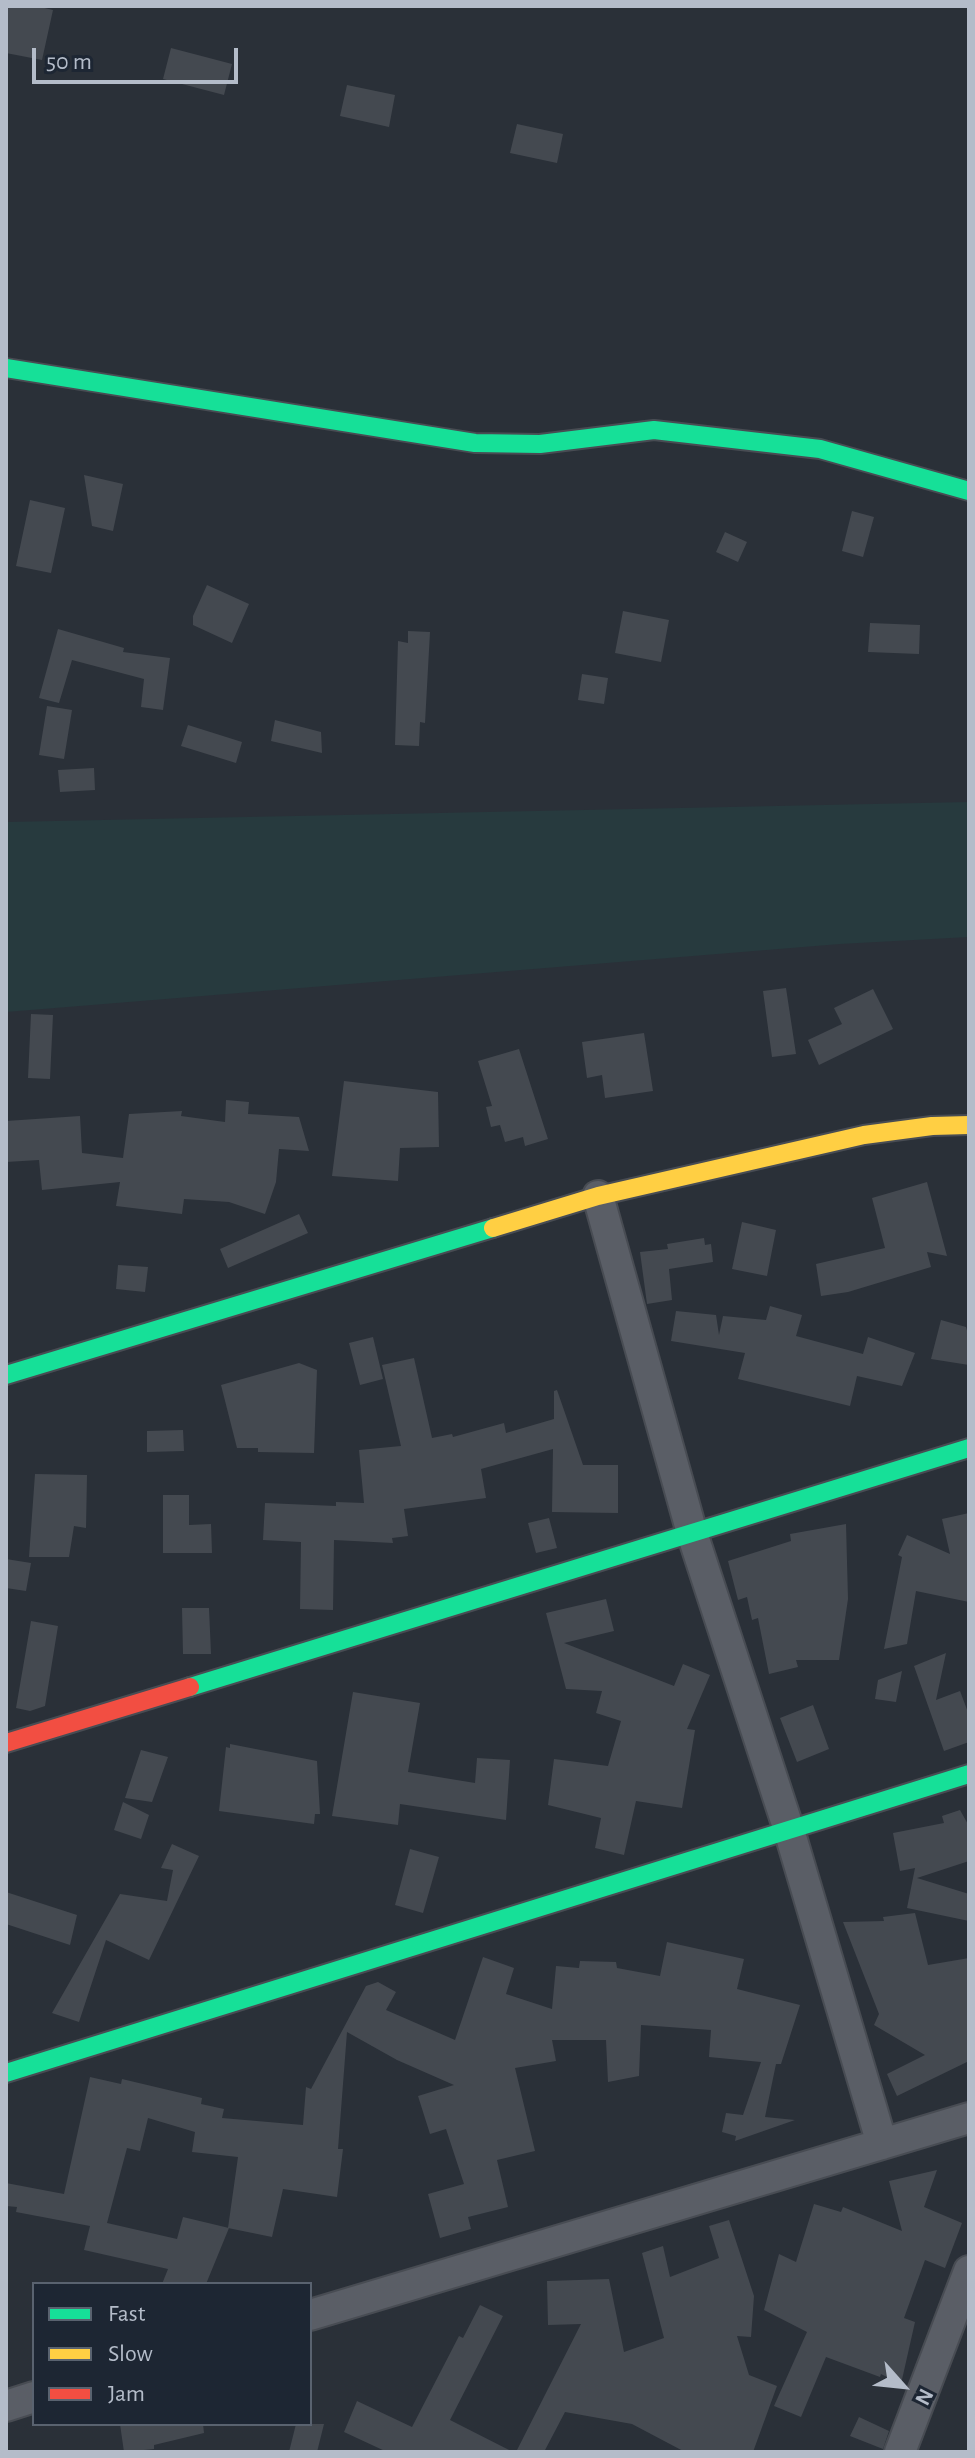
<!DOCTYPE html>
<style>
body{margin:0}
#map{position:relative;width:975px;height:2458px;overflow:hidden;background:#2a3038;font-family:"Alegreya Sans",sans-serif}
canvas{display:block}
.frame{position:absolute;inset:0;border:8px solid #b4bcc9;pointer-events:none}
.legend{position:absolute;left:32px;top:2282px;width:280px;height:144px;box-sizing:border-box;background:#1d2633;border:2px solid #59626f;margin:0;padding:10px 14px;list-style:none;font-size:24px;color:#b4bcc9}
.legend li{display:flex;align-items:center;gap:16px;height:40px}
.legend b{width:40px;border:2px solid #59626f}
.north{position:absolute;left:863px;top:2346px;width:80px;height:80px;-webkit-text-stroke:6px #1d2633;paint-order:stroke;rotate:117deg;font-size:22px;font-weight:700;line-height:32px;text-align:center;color:#b4bcc9}
.north::after{content:'';display:block;margin:auto;width:28px;height:36px;background:#b4bcc9;clip-path:polygon(50% 0,100% 100%,50% 72%,0 100%)}
.scale{position:absolute;left:32px;top:48px;width:206px;height:36px;box-sizing:border-box;border:4px solid #b4bcc9;border-top:0;padding-left:10px;font-size:24px;line-height:28px;white-space:nowrap;color:#b4bcc9;-webkit-text-stroke:6px #1d2633;paint-order:stroke}
</style>
<div id="map">
<canvas width="975" height="2458"></canvas>
<div class="frame"></div>
<ul class="legend">
<li><b style="height:10px;background:#16e098"></b>Fast</li>
<li><b style="height:10px;background:#ffcf43"></b>Slow</li>
<li><b style="height:10px;background:#f24e42"></b>Jam</li>
</ul>
<div class="north">N</div>
<div class="scale">50 m</div>
</div>
<script>
const c = document.querySelector('canvas').getContext('2d');
c.lineJoin = 'round';
function fillPath(path, color) {
  c.fillStyle = color;
  c.fill(path, 'evenodd');
}
function shape(rows) {
  const path = new Path2D();
  for (const r of rows) {
    path.moveTo(r[0], r[1]);
    for (let i = 2; i < r.length; i += 2) path.lineTo(r[i], r[i + 1]);
  }
  return path;
}
function strokePath(path, color, width, dash) {
  c.strokeStyle = color;
  c.lineWidth = width;
  c.lineCap = dash ? 'butt' : 'round';
  c.setLineDash(dash || []);
  c.stroke(path);
}
fillPath(shape([
 [969,802,969,937,840,944,6,1012,6,822]
]), '#273a3e');
fillPath(shape([
 [6,6,36,6,53,10,42,60,6,53],
 [171,48,232,64,224,95,163,79],
 [347,85,395,95,389,127,340,116],
 [517,124,563,134,557,163,510,153],
 [84,475,123,484,113,531,92,526],
 [30,500,65,508,51,573,16,566],
 [852,511,874,517,863,557,842,551],
 [725,532,747,542,738,562,716,552],
 [207,585,249,604,232,643,193,625,193,616],
 [623,611,669,620,661,662,615,653],
 [870,623,920,625,919,654,868,652],
 [58,629,124,648,123,652,170,658,163,710,141,707,144,679,72,660,59,703,39,698],
 [408,631,430,632,425,723,420,722,419,746,395,745,398,641,408,643],
 [582,674,608,678,604,704,578,700],
 [47,706,72,710,64,759,39,755],
 [275,720,321,732,322,753,271,741],
 [188,725,242,742,236,763,181,746],
 [94,768,95,790,60,792,58,770],
 [786,988,796,1054,772,1057,763,991],
 [873,989,893,1029,819,1065,808,1040,842,1024,834,1008],
 [31,1014,53,1015,50,1079,28,1078],
 [644,1033,653,1091,605,1098,602,1075,587,1078,582,1042],
 [519,1049,548,1139,525,1146,523,1137,505,1142,500,1125,491,1127,486,1107,492,1106,478,1061],
 [344,1081,438,1092,439,1147,400,1148,398,1181,332,1176],
 [226,1100,249,1102,248,1114,299,1117,309,1151,279,1149,276,1182,265,1214,229,1202,184,1199,182,1214,116,1206,120,1182,42,1190,39,1160,6,1162,6,1121,80,1116,82,1153,123,1158,129,1114,182,1111,181,1116,225,1122],
 [927,1182,947,1256,927,1252,931,1267,848,1292,821,1296,816,1264,885,1248,872,1198],
 [299,1214,308,1233,228,1268,220,1249],
 [742,1222,776,1230,767,1276,732,1269],
 [704,1238,705,1245,711,1244,713,1262,669,1269,672,1300,647,1304,640,1252,668,1249,667,1244],
 [118,1265,148,1267,145,1292,116,1289],
 [770,1306,802,1315,796,1336,863,1354,868,1337,915,1353,902,1386,857,1376,850,1406,738,1379,745,1353,671,1341,676,1311,716,1315,719,1335,723,1316,766,1320],
 [941,1320,966,1327,969,1338,969,1365,931,1359],
 [373,1337,383,1379,360,1385,349,1343],
 [414,1358,432,1438,452,1434,453,1437,504,1423,506,1433,554,1419,554,1391,557,1390,583,1465,618,1465,618,1513,552,1512,553,1449,481,1469,486,1498,404,1509,408,1536,392,1538,393,1543,334,1540,333,1610,300,1609,301,1542,263,1540,265,1503,336,1506,336,1502,364,1503,359,1450,401,1446,382,1365],
 [299,1363,317,1370,314,1453,258,1452,258,1448,237,1448,221,1385],
 [183,1430,184,1451,147,1452,147,1431],
 [35,1474,87,1475,86,1528,74,1526,69,1557,29,1557],
 [163,1495,189,1495,189,1525,211,1524,212,1553,163,1553],
 [969,1513,969,1602,916,1591,907,1644,884,1649,902,1557,898,1555,907,1535,950,1554,942,1519],
 [549,1518,557,1548,536,1553,528,1523],
 [846,1524,848,1599,839,1660,796,1660,798,1667,769,1674,758,1618,752,1620,747,1597,738,1600,728,1561,791,1541,790,1534],
 [6,1559,31,1563,26,1591,6,1588],
 [606,1599,614,1631,564,1643,674,1686,683,1664,710,1675,687,1729,695,1730,682,1808,636,1801,624,1855,595,1848,601,1818,548,1805,554,1759,608,1766,621,1721,596,1713,602,1691,566,1689,546,1613],
 [182,1608,209,1608,211,1654,183,1654],
 [31,1621,58,1626,45,1706,30,1711,16,1708],
 [946,1653,936,1700,960,1691,969,1715,969,1742,944,1751,914,1666],
 [902,1671,896,1702,875,1699,878,1680],
 [353,1692,420,1703,408,1772,475,1783,477,1758,510,1760,506,1820,400,1804,398,1825,332,1816],
 [813,1705,829,1749,797,1762,780,1718],
 [230,1744,317,1761,320,1814,315,1814,314,1824,219,1811,226,1747,230,1748],
 [141,1750,168,1757,152,1802,125,1798],
 [123,1802,149,1815,141,1839,114,1830],
 [960,1810,969,1826,969,1861,917,1878,969,1894,969,1921,907,1908,915,1868,900,1871,893,1833,944,1823,942,1816],
 [172,1844,199,1856,149,1960,106,1940,79,2022,52,2013,120,1894,167,1901,173,1870,161,1868],
 [410,1849,439,1857,423,1913,395,1905],
 [6,1892,77,1915,70,1945,6,1924],
 [915,1913,928,1965,969,1958,969,2061,897,2096,887,2074,925,2055,874,2025,879,2014,843,1922,884,1921,883,1917],
 [667,1942,744,1959,737,1989,800,2005,781,2064,776,2064,765,2117,795,2120,735,2141,736,2136,722,2132,726,2113,743,2115,761,2062,709,2057,711,2030,641,2025,639,2076,608,2082,606,2040,552,2040,556,2061,515,2068,535,2151,497,2160,508,2207,468,2217,471,2229,440,2238,428,2194,464,2184,446,2129,430,2134,418,2096,454,2085,397,2060,347,2032,338,2149,343,2149,337,2197,283,2189,272,2237,228,2228,238,2157,192,2152,195,2132,148,2118,140,2151,127,2148,107,2223,177,2239,183,2217,229,2228,206,2284,162,2284,168,2269,84,2250,90,2226,16,2212,17,2207,6,2206,6,2183,64,2194,90,2077,121,2084,122,2079,202,2098,201,2104,224,2109,222,2118,303,2125,306,2087,311,2089,366,1986,378,1982,396,1992,386,2010,455,2040,483,1957,514,1968,506,1994,552,2009,556,1966,579,1968,580,1961,616,1962,617,1968,660,1976],
 [937,2170,924,2207,962,2223,945,2268,925,2260,904,2318,915,2322,901,2384,881,2374,880,2377,826,2357,801,2417,774,2406,807,2332,764,2310,779,2254,796,2262,814,2204,841,2212,843,2207,902,2231,889,2181],
 [729,2220,754,2296,751,2337,737,2336,749,2375,777,2386,753,2452,685,2452,632,2424,565,2412,544,2452,516,2452,581,2324,548,2325,547,2281,609,2279,624,2352,664,2338,642,2253,663,2246,670,2277,719,2258,709,2226],
 [480,2305,503,2316,450,2420,513,2452,387,2452,344,2432,357,2401,412,2427,459,2336,463,2338],
 [859,2417,889,2431,883,2449,850,2436],
 [120,2424,203,2424,204,2433,154,2445,154,2449,124,2452],
 [296,2424,324,2424,317,2452,289,2452]
]), '#444950');
const street = shape([
 [598,1196,692,1533,789,1830,882,2144],
 [310,2315,969,2118],
 [6,2406,34,2397],
 [900,2452,969,2271]
]);
const fast = shape([
 [6,368,475,443,540,444,654,430,820,449,969,491],
 [6,1375,493,1228],
 [190,1687,969,1448],
 [6,2073,969,1774]
]);
const slow = shape([
 [493,1228,598,1196,864,1135,932,1126,969,1125]
]);
const jam = shape([
 [6,1743,190,1687]
]);
strokePath(street, '#484c53', 34);
strokePath(fast, '#484c53', 22);
strokePath(slow, '#484c53', 22);
strokePath(jam, '#484c53', 22);
strokePath(street, '#5a5e66', 30);
strokePath(fast, '#16e098', 18);
strokePath(slow, '#ffcf43', 18);
strokePath(jam, '#f24e42', 18);
</script>
